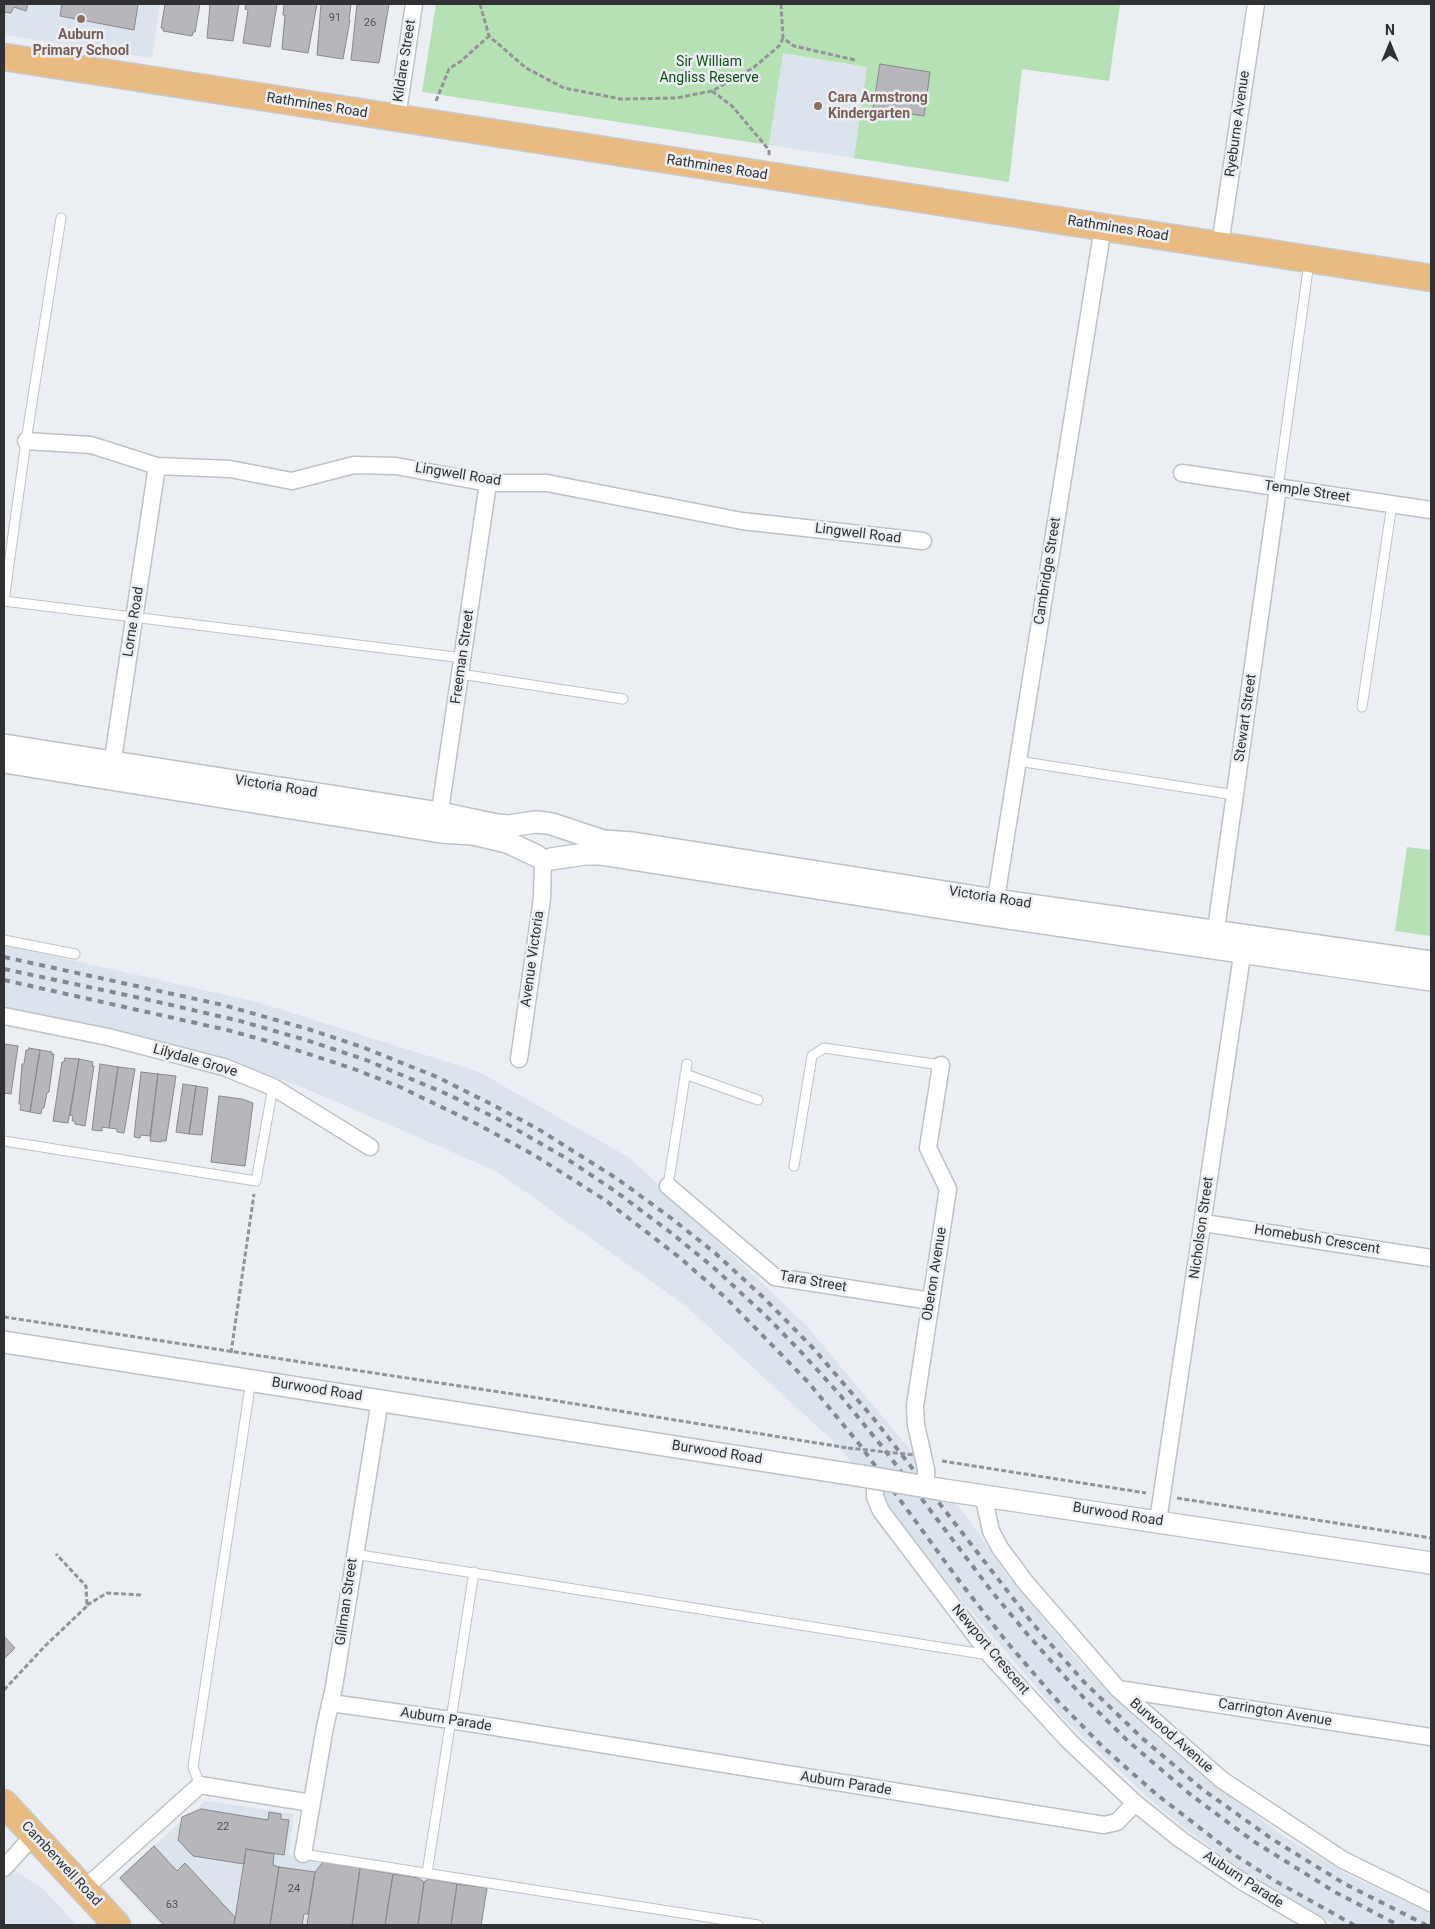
<!DOCTYPE html>
<style>
body{margin:0}
#map{position:relative;width:1435px;height:1929px;overflow:hidden;background:#ebeef2;font-family:Roboto,sans-serif}
canvas{display:block}
.frame{position:absolute;inset:0;border:5px solid #303133;pointer-events:none}
.north{position:absolute;left:1365px;top:20px;width:50px;height:50px;-webkit-text-stroke:4px #ebeef2;paint-order:stroke;rotate:0deg;font-size:14px;font-weight:700;line-height:20px;text-align:center;color:#303133}
.north::after{content:'';display:block;margin:auto;width:18px;height:22px;background:#303133;clip-path:polygon(50% 0,100% 100%,50% 72%,0 100%)}
</style>
<div id="map">
<canvas width="1435" height="1929"></canvas>
<div class="frame"></div>
<div class="north">N</div>
</div>
<script>
const c = document.querySelector('canvas').getContext('2d');
c.lineJoin = 'round';
function fillPath(path, color) {
  c.fillStyle = color;
  c.fill(path, 'evenodd');
}
function shape(rows) {
  const path = new Path2D();
  for (const r of rows) {
    path.moveTo(r[0], r[1]);
    for (let i = 2; i < r.length; i += 2) path.lineTo(r[i], r[i + 1]);
  }
  return path;
}
function strokePath(path, color, width, dash) {
  c.strokeStyle = color;
  c.lineWidth = width;
  c.lineCap = dash ? 'butt' : 'round';
  c.setLineDash(dash || []);
  c.stroke(path);
}
function label(font, color, halo, rows, align = 'center') {
  c.font = font + ' Roboto,sans-serif';
  c.lineWidth = 5;
  c.setLineDash([]);
  c.textBaseline = 'middle';
  c.strokeStyle = halo;
  c.fillStyle = color;
  for (const [text, x, y, turn = 0] of rows) {
    c.save();
    c.translate(x, y);
    c.rotate((+turn || 0) * Math.PI / 180);
    c.textAlign = isNaN(turn) ? turn : align;
    if (halo) c.strokeText(text, 0, 0);
    c.fillText(text, 0, 0);
    c.restore();
  }
}
fillPath(shape([
 [4,4,160,4,152,58,4,35],
 [783,53,867,67,854,158,769,145],
 [4,945,257,1002,479,1072,630,1158,805,1324,970,1521,1004,1571,1083,1666,1161,1740,1283,1836,1352,1877,1431,1913,1431,1925,1335,1925,1246,1873,1181,1825,1144,1794,1063,1718,965,1604,886,1503,834,1442,686,1306,496,1171,304,1088,217,1055,4,1008],
 [205,1801,294,1814,288,1855,488,1888,482,1925,161,1925,117,1878],
 [4,1864,43,1889,77,1925,4,1925]
]), '#dbe4ed');
fillPath(shape([
 [436,4,1120,4,1109,81,1022,69,1009,182,854,158,867,67,783,53,769,145,422,92],
 [1407,847,1431,850,1431,936,1395,931]
]), '#b6e1b4');
const building = shape([
 [4,4,28,4,26,11,14,7,11,13,4,12,4,4],
 [62,4,138,4,134,30,60,16,62,4],
 [165,4,200,4,195,32,193,32,192,36,163,31,163,28,161,28,165,4],
 [208,4,239,4,233,41,207,38,210,5,208,4],
 [246,4,277,4,270,47,243,43,248,10,245,9,246,4],
 [284,4,317,4,308,53,282,49,285,15,283,15,284,4],
 [321,4,351,4,349,19,350,20,343,59,317,55,321,4],
 [357,4,389,4,379,63,351,60,357,4],
 [880,64,930,72,924,116,873,108,880,64],
 [4,1044,18,1046,11,1094,4,1093,4,1044],
 [29,1048,40,1050,30,1112,20,1110,21,1104,19,1104,22,1064,24,1064,26,1050,29,1050,29,1048],
 [40,1050,52,1052,51,1054,54,1054,49,1092,47,1093,44,1108,42,1108,41,1114,30,1112,40,1050],
 [65,1058,79,1059,68,1123,53,1121,62,1062,64,1062,65,1058],
 [79,1059,93,1062,92,1066,94,1066,85,1126,75,1124,75,1121,72,1121,73,1116,70,1115,79,1059],
 [100,1064,118,1067,109,1128,102,1127,102,1131,92,1130,100,1064],
 [118,1067,135,1069,124,1133,117,1132,117,1129,109,1128,118,1067],
 [141,1072,158,1074,150,1136,141,1135,140,1138,134,1137,141,1072],
 [158,1074,176,1076,166,1141,161,1141,161,1142,150,1141,158,1074],
 [183,1084,196,1086,189,1134,176,1132,183,1084],
 [196,1086,208,1088,202,1135,189,1134,196,1086],
 [219,1096,242,1099,253,1103,245,1166,211,1162,219,1096],
 [4,1636,15,1648,4,1659,4,1636],
 [201,1809,268,1820,269,1812,281,1814,281,1819,289,1820,284,1855,246,1849,244,1864,193,1856,178,1840,182,1817,201,1809],
 [154,1846,177,1871,185,1863,235,1917,234,1925,164,1925,120,1878,154,1846],
 [246,1849,274,1854,273,1865,279,1867,270,1925,234,1925,246,1849],
 [323,1862,360,1868,352,1925,307,1925,315,1872,323,1862],
 [279,1867,315,1872,308,1914,304,1914,302,1925,270,1925,279,1867],
 [360,1868,393,1874,385,1925,352,1925,360,1868],
 [393,1874,418,1878,424,1882,418,1925,385,1925,393,1874],
 [429,1879,457,1884,451,1925,418,1925,424,1882,429,1879],
 [457,1884,487,1888,481,1925,451,1925,457,1884]
]);
fillPath(building, '#b7b6ba');
strokePath(building, '#89888c', 1);
const service = shape([
 [1278,488,1309,262],
 [4,601,463,658],
 [4,601,26,441,61,218],
 [460,674,623,699],
 [1362,707,1392,504],
 [1018,761,1235,795],
 [4,940,75,954],
 [685,1074,758,1100],
 [4,1141,256,1181,273,1087],
 [794,1166,812,1056,824,1048,941,1065],
 [668,1186,687,1064],
 [354,1554,989,1655],
 [200,1785,193,1767,251,1380],
 [303,1854,758,1925],
 [427,1873,474,1572]
]);
const minor = shape([
 [397,118,414,4],
 [1220,245,1256,4],
 [26,441,91,445,157,466,230,469,292,481,354,465,396,466,488,483,547,483,742,521,923,541],
 [1182,473,1431,510],
 [111,772,157,466],
 [438,824,488,483],
 [994,911,1103,227],
 [1214,943,1278,488],
 [4,1016,108,1037,224,1067,273,1087,370,1147],
 [519,1059,542,898,543,859],
 [668,1186,775,1277,931,1301],
 [1204,1223,1431,1258],
 [926,1469,916,1425,915,1406,948,1189,928,1148,941,1065],
 [875,1478,875,1497,881,1511,990,1655,1069,1741,1135,1803,1180,1839,1240,1880,1317,1925],
 [983,1495,991,1531,1000,1548,1026,1583,1118,1689,1222,1780,1343,1860,1431,1903],
 [1158,1521,1244,942],
 [1118,1689,1431,1737],
 [331,1703,451,1720,1104,1825,1117,1822,1135,1803],
 [303,1854,325,1727,334,1687,380,1400],
 [4,1868,33,1836],
 [84,1889,200,1785,311,1803]
]);
const tertiary = shape([
 [4,745,440,813,497,825,509,826,535,822,547,823],
 [4,762,441,832,473,834,507,842,537,856],
 [552,824,603,841,633,843,996,900,1431,962],
 [551,859,585,854,600,854,994,916,1431,980],
 [4,1342,862,1476],
 [944,1490,1431,1563]
]);
const primary = shape([
 [4,57,1431,278],
 [4,1803,117,1925]
]);
strokePath(service, '#bec2c5', 11);
strokePath(minor, '#bec2c5', 19);
strokePath(tertiary, '#bec2c5', 24);
strokePath(primary, '#c9c9ca', 29);
strokePath(shape([
 [480,4,489,36,526,68,564,88,621,99,676,98,712,91,753,68,779,46,783,38],
 [781,4,783,38,794,46,855,60],
 [712,91,732,106,769,150,769,155],
 [436,101,449,69,461,61,489,36],
 [4,1317,539,1398,848,1448],
 [231,1353,254,1194],
 [942,1461,1146,1493],
 [1177,1498,1431,1538],
 [87,1605,107,1593,141,1595],
 [4,1690,45,1646,87,1606,86,1586,56,1554]
]), '#929497', 3, [5, 2.5]);
strokePath(service, '#fff', 9);
strokePath(minor, '#fff', 16);
strokePath(tertiary, '#fff', 21);
strokePath(primary, '#e9bb81', 26);
strokePath(shape([
 [4,957,223,1005,308,1029,362,1047,437,1077,491,1104,538,1129,616,1178,671,1218,715,1253,765,1299,813,1348,874,1419,1033,1624,1084,1682,1142,1738,1202,1789,1272,1839,1345,1884,1426,1925],
 [4,969,154,1001,240,1021,306,1040,366,1060,449,1095,498,1119,564,1157,615,1191,670,1232,713,1267,766,1316,802,1353,840,1395,884,1449,993,1593,1028,1635,1083,1697,1129,1742,1191,1795,1253,1841,1335,1892,1398,1925],
 [4,980,227,1030,278,1044,354,1069,400,1087,479,1125,534,1155,605,1200,679,1257,727,1299,808,1382,860,1445,957,1578,1006,1641,1054,1697,1103,1747,1156,1794,1235,1855,1277,1882,1354,1925]
]), '#86888b', 4, [6, 6]);
const minorBridge = shape([
 [926,1487,926,1469]
]);
const tertiaryBridge = shape([
 [862,1476,944,1490]
]);
strokePath(minorBridge, '#bec2c5', 19, []);
strokePath(tertiaryBridge, '#bec2c5', 24, []);
strokePath(shape([
 [848,1448,915,1455]
]), '#929497', 3, [5, 2.5]);
strokePath(minorBridge, '#fff', 16);
strokePath(tertiaryBridge, '#fff', 21);
for (const [x, y, r, color] of [
 [81,19,5,"#8d6e63"],
 [818,106,5,"#8d6e63"]
]) {
  const dot = new Path2D();
  dot.arc(x, y, r, 0, 2 * Math.PI);
  c.fillStyle = color;
  c.fill(dot);
  strokePath(dot, '#ebeef2', 2);
}
label('11px', '#525255', null, [
 ["91",335,18],
 ["26",370,23],
 ["22",223,1827],
 ["24",294,1889],
 ["63",172,1905]
]);
label('bold 14px', '#785e54', '#ebeef2', [
 ["Auburn",81,35],
 ["Primary School",81,51],
 ["Cara Armstrong",828,98,"left"],
 ["Kindergarten",828,114,"left"]
]);
label('14px', '#303133', '#ebeef2', [
 ["Kildare Street",405,61,-81],
 ["Rathmines Road",317,106,9],
 ["Ryeburne Avenue",1238,124,-82],
 ["Rathmines Road",717,168,9],
 ["Rathmines Road",1118,229,9],
 ["Lingwell Road",458,475,9],
 ["Temple Street",1307,492,8],
 ["Lingwell Road",858,534,7],
 ["Cambridge Street",1048,571,-81],
 ["Lorne Road",134,622,-81],
 ["Freeman Street",463,657,-82],
 ["Stewart Street",1246,718,-82],
 ["Victoria Road",276,787,9],
 ["Victoria Road",990,898,9],
 ["Avenue Victoria",533,959,-82],
 ["Lilydale Grove",195,1061,16],
 ["Nicholson Street",1202,1228,-82],
 ["Homebush Crescent",1317,1240,9],
 ["Oberon Avenue",935,1274,-81],
 ["Tara Street",813,1282,10],
 ["Burwood Road",317,1390,9],
 ["Burwood Road",717,1453,9],
 ["Burwood Road",1118,1515,9],
 ["Gillman Street",347,1602,-82],
 ["Newport Crescent",990,1650,50],
 ["Carrington Avenue",1275,1713,9],
 ["Auburn Parade",446,1720,9],
 ["Burwood Avenue",1171,1736,41],
 ["Auburn Parade",846,1784,9],
 ["Camberwell Road",61,1864,47],
 ["Auburn Parade",1243,1880,33]
]);
label('14px', '#0e5012', '#ebeef2', [
 ["Sir William",709,62],
 ["Angliss Reserve",709,78]
]);
</script>
